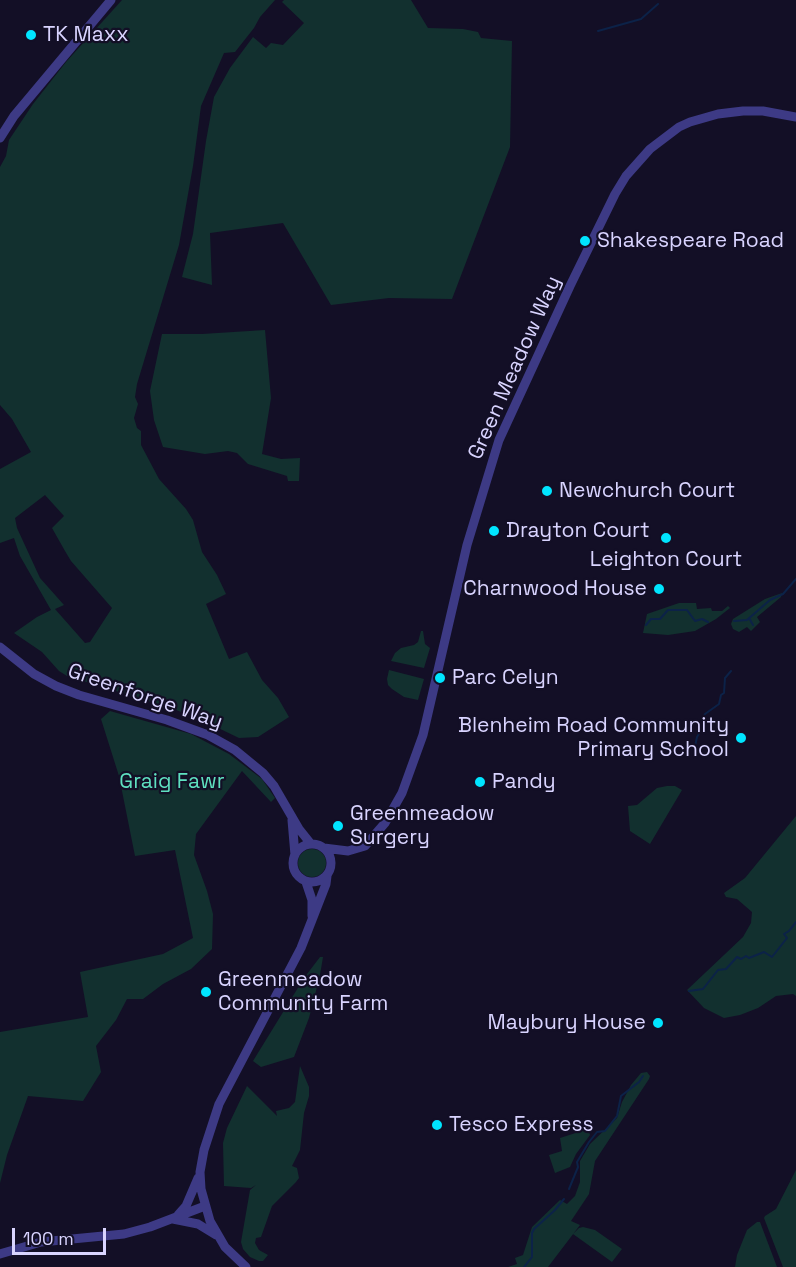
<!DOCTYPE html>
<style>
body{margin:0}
#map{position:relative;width:796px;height:1267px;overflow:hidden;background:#130f26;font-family:"Space Grotesk",sans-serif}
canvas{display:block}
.scale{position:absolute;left:12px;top:1228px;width:94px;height:27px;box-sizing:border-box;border:3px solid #d9d4ff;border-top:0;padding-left:8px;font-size:18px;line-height:21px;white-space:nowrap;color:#d9d4ff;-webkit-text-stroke:4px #130f26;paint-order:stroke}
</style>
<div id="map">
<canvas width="796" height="1267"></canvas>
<div class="scale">100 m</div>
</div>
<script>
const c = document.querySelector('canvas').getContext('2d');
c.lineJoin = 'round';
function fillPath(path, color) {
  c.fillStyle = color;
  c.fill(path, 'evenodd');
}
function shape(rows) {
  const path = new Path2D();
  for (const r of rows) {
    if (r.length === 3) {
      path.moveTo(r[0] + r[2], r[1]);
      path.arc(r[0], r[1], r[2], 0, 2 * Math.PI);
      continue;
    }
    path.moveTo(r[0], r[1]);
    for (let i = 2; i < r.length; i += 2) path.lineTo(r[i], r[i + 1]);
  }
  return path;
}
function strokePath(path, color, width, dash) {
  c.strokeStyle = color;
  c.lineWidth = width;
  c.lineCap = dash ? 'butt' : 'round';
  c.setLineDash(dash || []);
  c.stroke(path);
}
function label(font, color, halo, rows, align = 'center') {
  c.font = font + ' "Space Grotesk",sans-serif';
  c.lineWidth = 4.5;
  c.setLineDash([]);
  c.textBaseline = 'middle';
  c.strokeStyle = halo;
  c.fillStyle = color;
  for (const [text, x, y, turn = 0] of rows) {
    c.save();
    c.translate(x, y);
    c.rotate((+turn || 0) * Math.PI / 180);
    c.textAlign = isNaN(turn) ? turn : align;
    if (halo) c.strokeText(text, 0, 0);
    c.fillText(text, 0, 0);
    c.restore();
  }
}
fillPath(shape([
 [122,0,275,0,260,17,254,28,235,52,224,53,201,106,193,166,179,245,137,384,135,397,138,404,134,418,137,428,141,431,141,445,159,479,186,509,193,520,202,552,217,575,226,594,206,604,229,659,247,652,262,680,278,698,289,717,258,737,239,738,212,725,174,709,67,676,59,671,42,652,14,633,37,617,51,610,20,556,14,538,0,543,0,469,31,452,12,419,0,405,0,167,6,156,9,140,33,104,66,62],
 [45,495,64,516,52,528,65,551,71,561,112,608,90,642,85,643,55,609,64,605,40,578,17,528,15,518],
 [284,0,411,0,428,28,463,29,478,32,481,38,512,41,510,147,452,299,389,298,331,305,283,223,210,233,212,285,182,277,193,234,206,141,214,97,230,68,253,37,266,48,271,43,283,45,304,23,282,2],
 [265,330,271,398,262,454,281,459,300,458,299,481,288,481,287,476,248,464,237,453,228,451,205,454,163,447,154,420,150,391,162,334,202,334],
 [782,593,781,597,757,617,760,622,751,631,747,627,739,632,733,629,731,624,733,619,765,599],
 [679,603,696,603,697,609,711,608,712,611,722,611,728,606,730,608,716,619,695,631,668,635,643,633,647,614],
 [421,631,423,631,425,644,430,648,424,668,391,661,395,653,401,648,414,645,418,642],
 [389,670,424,679,418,700,404,697,392,689,388,685,387,679],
 [110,711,191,734,229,754,262,779,275,798,271,802,242,771,196,834,194,855,207,891,213,914,212,949,191,969,163,984,143,999,127,999,116,1020,96,1046,101,1072,83,1101,28,1096,7,1155,0,1183,0,1032,88,1017,80,972,163,954,193,938,175,850,135,856,119,776,101,719],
 [667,786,675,786,682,790,650,844,630,831,628,806,637,805,657,788],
 [796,816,796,996,793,994,776,996,758,1008,740,1015,724,1018,704,1008,687,990,743,937,751,923,752,912,737,899,726,897,724,893,745,878],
 [312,863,14],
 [320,957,323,957,320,975,309,1018,294,1057,261,1067,253,1061,304,978],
 [300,1066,309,1087,309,1096,304,1113,300,1150,292,1166,297,1168,299,1178,296,1182,272,1206,261,1237,256,1238,255,1243,259,1250,268,1255,263,1261,259,1261,250,1257,243,1249,241,1242,250,1190,256,1185,251,1188,224,1186,223,1143,227,1128,247,1086,277,1116,276,1111,289,1108,295,1102],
 [647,1072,650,1076,649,1079,595,1161,589,1194,571,1221,580,1225,548,1267,508,1267,517,1264,515,1258,523,1255,532,1227,560,1200,567,1204,575,1196,580,1182,580,1161,590,1144,617,1118,622,1102,631,1085,641,1073],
 [588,1129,590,1135,576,1154,570,1167,555,1173,549,1155,562,1151,560,1138],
 [796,1170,796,1267,783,1267,764,1218,765,1216,776,1209],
 [757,1222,760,1222,777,1267,735,1267,737,1255,747,1230],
 [583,1227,595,1230,622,1249,612,1262,573,1234,579,1228]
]), '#12302f');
strokePath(shape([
 [598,31,641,19,658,4],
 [749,618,753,625],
 [734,621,747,620,770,600,783,594,796,579],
 [646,625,651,619,660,619,668,610,687,610,695,621,702,619,708,622],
 [694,751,697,737,704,726,702,721,705,714,719,704,721,695,724,693,725,678,731,671],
 [689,991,703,989,718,970,726,969,737,957,741,959,746,956,749,958,764,952,772,957,787,938,784,934,789,931,796,922],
 [569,1189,578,1167,577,1162,589,1142,597,1132,605,1131,617,1116,621,1096,639,1082,643,1076],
 [524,1267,532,1257,532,1233,534,1229,555,1210,564,1199]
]), '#0c2248', 2);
strokePath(shape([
 [0,138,14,116,111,0],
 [0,647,34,674,56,686,79,695,167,720,208,735,235,750,263,773,274,786,299,829,311,844],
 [292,820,295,855],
 [312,863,19],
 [324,848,348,851,365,846,385,823,402,793,423,735,467,545,499,440,570,286,615,194,626,176,650,149,679,127,690,122,718,114,743,111,763,111,796,117],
 [306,882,312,900,312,916],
 [178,1215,186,1206,198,1178],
 [173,1219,198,1224,216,1235],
 [0,1254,41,1242,124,1234,150,1227,205,1206],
 [246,1267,225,1247,210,1221,201,1189,200,1172,204,1150,219,1104,301,948,326,884,327,876]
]), '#3d3a85', 9);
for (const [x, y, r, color] of [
 [31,35,6,"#00e5ff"],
 [585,241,6,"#00e5ff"],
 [547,491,6,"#00e5ff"],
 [494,531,6,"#00e5ff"],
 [666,538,6,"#00e5ff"],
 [659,589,6,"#00e5ff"],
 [440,678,6,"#00e5ff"],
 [741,738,6,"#00e5ff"],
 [480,782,6,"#00e5ff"],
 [338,826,6,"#00e5ff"],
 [206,992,6,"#00e5ff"],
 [658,1023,6,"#00e5ff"],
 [437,1125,6,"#00e5ff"]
]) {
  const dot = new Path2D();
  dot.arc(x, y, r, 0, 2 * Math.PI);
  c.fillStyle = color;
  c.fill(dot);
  strokePath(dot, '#130f26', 2);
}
label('21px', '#d9d4ff', '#130f26', [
 ["TK Maxx",43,35],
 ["Shakespeare Road",597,241],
 ["Newchurch Court",559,491],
 ["Drayton Court",506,531],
 ["Leighton Court",666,560,"center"],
 ["Charnwood House",647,589,"right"],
 ["Parc Celyn",452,678],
 ["Blenheim Road Community",729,726,"right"],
 ["Primary School",729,750,"right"],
 ["Pandy",492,782],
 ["Greenmeadow",350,814],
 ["Surgery",350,838],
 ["Greenmeadow",218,980],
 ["Community Farm",218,1004],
 ["Maybury House",646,1023,"right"],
 ["Tesco Express",449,1125]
], 'left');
label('21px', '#d9d4ff', '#130f26', [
 ["Green Meadow Way",515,368,-66],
 ["Greenforge Way",145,697,19]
]);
label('21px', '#5fe0c0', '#130f26', [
 ["Graig Fawr",172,782]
]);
</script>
